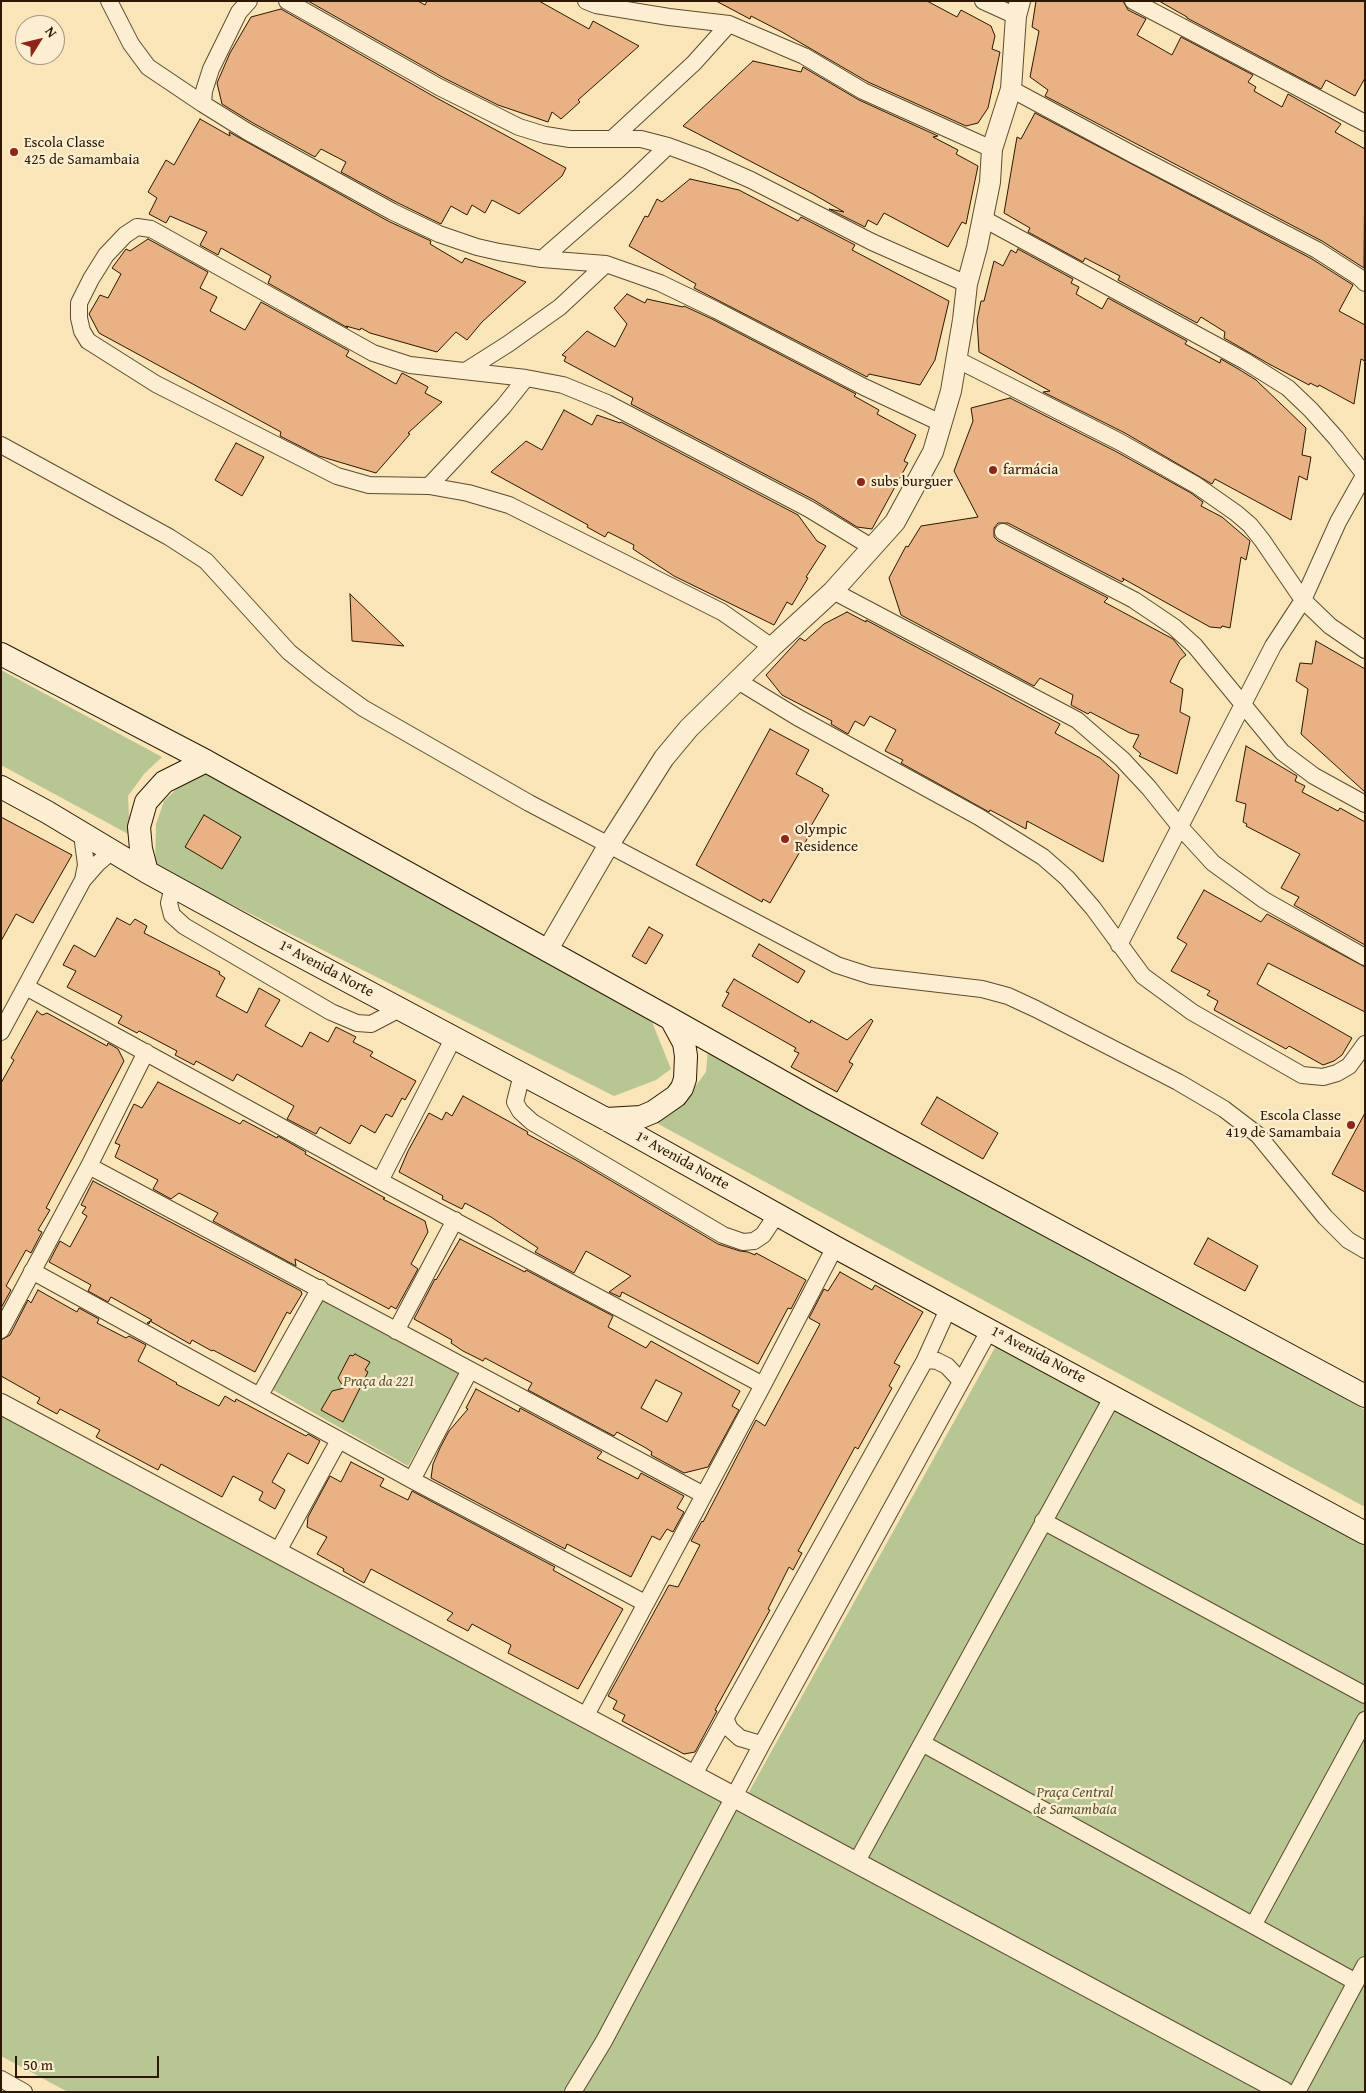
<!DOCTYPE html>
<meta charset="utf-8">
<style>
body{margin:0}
#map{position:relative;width:1366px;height:2093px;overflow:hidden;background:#f9e5b8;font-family:"Gentium Book Plus",serif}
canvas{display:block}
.frame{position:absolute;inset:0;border:2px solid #2c1700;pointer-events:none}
.north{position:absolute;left:15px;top:15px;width:50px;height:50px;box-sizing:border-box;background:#fbeed1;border:1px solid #a8987d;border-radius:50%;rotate:54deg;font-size:14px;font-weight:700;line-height:20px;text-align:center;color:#2c1700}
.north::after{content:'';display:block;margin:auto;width:18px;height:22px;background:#8f2418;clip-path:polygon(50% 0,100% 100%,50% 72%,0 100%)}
.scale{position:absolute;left:15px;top:2056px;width:144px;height:22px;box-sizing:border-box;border:2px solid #2c1700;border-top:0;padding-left:6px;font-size:15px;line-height:18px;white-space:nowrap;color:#2c1700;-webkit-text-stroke:4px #fbeed1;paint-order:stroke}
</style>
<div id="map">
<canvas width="1366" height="2093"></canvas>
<div class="frame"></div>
<div class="north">N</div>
<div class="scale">50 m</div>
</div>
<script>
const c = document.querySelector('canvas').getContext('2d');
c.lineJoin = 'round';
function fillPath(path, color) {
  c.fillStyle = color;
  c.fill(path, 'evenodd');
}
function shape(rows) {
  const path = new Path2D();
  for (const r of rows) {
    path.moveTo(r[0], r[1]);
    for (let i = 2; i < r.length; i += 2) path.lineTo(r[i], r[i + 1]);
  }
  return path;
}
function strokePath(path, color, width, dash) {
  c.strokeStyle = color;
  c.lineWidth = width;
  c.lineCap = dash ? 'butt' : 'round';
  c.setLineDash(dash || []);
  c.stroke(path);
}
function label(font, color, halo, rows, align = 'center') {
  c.font = font + ' "Gentium Book Plus",serif';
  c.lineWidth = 4.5;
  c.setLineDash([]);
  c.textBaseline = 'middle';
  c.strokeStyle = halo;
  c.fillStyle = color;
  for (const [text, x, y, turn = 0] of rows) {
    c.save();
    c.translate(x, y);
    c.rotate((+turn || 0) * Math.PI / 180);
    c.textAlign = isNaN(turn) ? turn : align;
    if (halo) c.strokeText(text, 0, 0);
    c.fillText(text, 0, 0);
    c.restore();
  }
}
fillPath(shape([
 [1,670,162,757,144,774,128,796,130,835,1,765],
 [202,765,650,1017,671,1069,656,1080,614,1096,155,866,156,824,164,801],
 [708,1048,1365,1410,1365,1507,651,1120,684,1101,706,1072],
 [320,1282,465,1363,408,1466,264,1385],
 [997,1344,1365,1545,1365,2092,68,2092,1,2056,1,1411,740,1808]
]), '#b8c693');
const building = shape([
 [308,1,418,1,425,5,427,1,539,1,589,29,593,21,639,46,578,100,580,102,561,119,552,112,548,122,498,105,444,78,308,1],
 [716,1,927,1,957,17,961,10,991,26,995,36,992,49,1000,52,988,108,978,123,966,126,868,82,782,32,751,16,750,19,716,1],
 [1036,1,1123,1,1128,10,1146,19,1137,35,1172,55,1181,37,1253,75,1248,82,1256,87,1254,91,1282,107,1288,94,1341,124,1335,132,1365,149,1364,268,1322,241,1045,96,1048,90,1030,77,1039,31,1032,27,1036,1],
 [1159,1,1365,1,1365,78,1355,96,1326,80,1321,89,1187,18,1187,17,1159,1],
 [281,9,433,96,566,168,562,176,519,214,492,200,485,213,472,205,467,215,451,206,441,224,398,203,341,172,346,162,321,149,315,157,253,123,222,104,217,83,230,53,251,17,281,9],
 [753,61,801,72,803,67,859,100,938,136,933,137,958,150,956,154,978,166,966,224,962,222,948,247,884,213,877,225,868,220,865,227,829,209,844,212,813,194,683,126,753,61],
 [1035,113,1312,259,1353,285,1339,311,1365,325,1365,361,1361,359,1354,404,1319,385,1318,387,1310,383,1309,385,1269,364,1224,338,1225,332,1201,317,1197,323,1118,280,1120,276,1085,258,1083,262,1028,232,1030,228,1004,213,1017,137,1021,139,1035,113],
 [200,119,230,136,229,132,388,221,431,241,430,244,462,263,465,258,526,282,482,322,467,340,456,332,437,352,370,333,361,328,360,330,346,326,348,328,268,283,271,276,221,248,218,255,200,245,207,232,170,216,166,223,149,214,157,198,148,192,166,160,174,165,200,119],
 [690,179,739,190,798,221,801,217,855,245,852,250,949,301,935,360,920,385,869,374,867,377,694,288,696,284,629,246,645,216,648,217,657,199,662,202,690,179],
 [148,239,208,272,200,288,217,297,210,311,245,330,261,302,349,351,346,356,396,384,402,373,404,374,428,387,425,393,442,402,408,433,410,434,376,473,319,456,280,436,281,432,99,333,89,314,100,295,108,298,121,274,112,268,126,249,130,251,148,239],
 [1018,249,1073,279,1071,283,1079,287,1076,294,1102,309,1108,298,1187,341,1185,344,1220,363,1221,359,1240,370,1256,380,1306,428,1302,455,1311,457,1307,480,1299,476,1291,520,1215,479,1212,484,1125,433,1043,392,1050,391,979,352,977,320,981,301,984,301,994,261,1003,266,1011,250,1016,253,1018,249],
 [627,294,645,303,647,299,683,307,684,306,712,319,856,394,854,396,879,410,877,414,916,435,904,461,908,463,872,529,857,527,814,500,631,404,633,398,564,361,566,357,562,355,587,331,615,347,627,324,614,308,627,294],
 [1010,398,1115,451,1191,493,1203,502,1201,506,1222,517,1250,541,1246,560,1241,557,1230,628,1222,626,1221,628,1210,627,1122,578,1124,580,1122,582,1008,523,998,523,994,528,994,537,998,541,1108,598,1104,602,1173,639,1186,655,1180,660,1170,682,1183,689,1180,712,1190,717,1177,774,1139,756,1141,754,1133,747,1139,735,1130,733,1090,712,1088,714,1071,705,1073,695,1040,678,1034,686,901,615,889,578,906,546,908,547,921,526,978,517,954,471,973,421,971,408,1010,398],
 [564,410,592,425,597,415,620,423,621,422,798,515,817,541,826,546,806,577,808,578,792,605,787,602,774,625,674,576,633,549,634,545,608,532,605,537,587,527,588,525,491,472,526,441,542,450,564,410],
 [236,443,264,457,242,496,215,480,236,443],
 [350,594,404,646,352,641,350,594],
 [847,612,866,622,866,620,1060,724,1055,733,1100,758,1119,775,1103,862,1027,821,1026,829,990,810,989,812,901,763,903,760,885,751,896,730,870,716,864,726,855,721,848,734,831,724,832,721,782,695,766,675,800,638,805,641,824,624,847,612],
 [1316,641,1365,669,1365,792,1301,734,1308,689,1296,681,1300,663,1312,664,1316,641],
 [770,729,809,750,796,774,823,789,822,791,829,795,811,826,813,827,805,843,770,903,763,899,762,902,696,865,770,729],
 [1246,746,1297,776,1295,781,1305,786,1302,792,1338,811,1340,808,1365,822,1365,945,1294,905,1299,897,1281,888,1300,854,1246,826,1247,824,1243,822,1246,804,1236,801,1246,746],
 [204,815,241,837,222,869,185,847,204,815],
 [1,817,72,855,33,923,16,914,1,941,1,817],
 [1204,890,1261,922,1267,914,1365,967,1365,1012,1268,963,1257,984,1352,1038,1342,1055,1334,1061,1323,1065,1289,1046,1286,1049,1214,1010,1218,1001,1207,995,1210,991,1171,971,1187,944,1177,938,1204,890],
 [117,918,130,925,135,919,147,926,144,933,220,972,219,974,225,978,216,996,247,1013,259,988,280,1000,265,1026,302,1047,310,1032,328,1042,336,1027,356,1037,353,1042,373,1052,370,1056,416,1081,405,1100,402,1098,392,1117,386,1114,375,1133,361,1125,350,1144,320,1127,316,1134,287,1119,294,1106,237,1074,233,1081,196,1061,194,1065,175,1055,177,1051,139,1031,137,1033,118,1023,122,1016,67,987,76,971,63,965,74,945,95,957,117,918],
 [649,927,663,935,646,964,632,956,649,927],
 [759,944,805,971,798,983,752,956,759,944],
 [734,979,810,1023,811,1020,847,1040,871,1019,873,1021,849,1062,853,1064,837,1092,791,1067,799,1053,794,1051,796,1048,722,1006,729,993,726,992,734,979],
 [37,1011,42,1015,47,1013,107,1046,108,1043,118,1049,124,1061,46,1208,50,1210,38,1230,42,1232,31,1253,26,1250,6,1286,11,1290,1,1308,1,1083,14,1060,11,1058,37,1011],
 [158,1082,240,1124,243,1120,277,1138,278,1136,306,1152,305,1154,385,1198,383,1199,425,1221,428,1232,411,1264,418,1269,396,1309,391,1306,389,1309,295,1259,296,1266,213,1221,218,1213,179,1193,171,1199,153,1189,158,1180,115,1157,120,1145,115,1143,134,1104,142,1108,158,1082],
 [463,1096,528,1132,527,1134,576,1160,718,1244,740,1251,748,1252,755,1255,756,1253,806,1280,791,1309,788,1308,758,1364,622,1292,620,1297,609,1292,631,1276,586,1251,574,1273,535,1252,538,1248,491,1217,465,1203,462,1209,442,1199,443,1196,399,1172,408,1151,429,1113,442,1120,446,1112,452,1116,463,1096],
 [937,1097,998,1133,983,1159,921,1124,937,1097],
 [1365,1113,1365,1192,1332,1174,1365,1113],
 [93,1181,301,1291,302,1294,290,1314,287,1312,255,1372,213,1350,212,1351,192,1340,190,1344,150,1321,149,1324,147,1323,152,1320,111,1297,108,1302,88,1291,91,1285,49,1262,60,1241,70,1247,87,1216,82,1213,86,1207,81,1205,93,1181],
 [1208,1238,1258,1266,1245,1291,1194,1264,1208,1238],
 [460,1239,525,1272,526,1270,613,1316,608,1327,646,1348,651,1341,740,1391,732,1406,739,1410,708,1467,684,1473,651,1455,652,1452,646,1448,617,1432,614,1436,528,1390,532,1383,485,1358,483,1361,463,1351,451,1343,452,1340,414,1319,435,1279,436,1280,460,1239],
 [656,1380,682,1393,667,1422,641,1408,656,1380],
 [840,1272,872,1290,875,1285,923,1312,894,1363,900,1366,889,1386,892,1388,858,1449,855,1447,798,1551,802,1553,793,1570,789,1567,768,1609,770,1610,715,1710,717,1711,695,1752,684,1754,622,1721,625,1715,613,1709,617,1701,608,1696,669,1585,678,1587,700,1545,691,1541,702,1521,703,1522,756,1420,765,1426,820,1324,809,1318,824,1289,828,1291,840,1272],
 [38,1290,77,1312,79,1308,99,1319,97,1323,126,1338,129,1336,146,1345,138,1361,177,1383,176,1384,219,1406,225,1396,235,1402,236,1399,306,1436,308,1434,320,1441,308,1464,288,1453,272,1482,285,1490,275,1509,259,1500,263,1492,233,1476,222,1497,161,1464,158,1470,96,1437,100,1430,60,1409,57,1414,37,1403,40,1398,1,1376,1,1340,10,1335,28,1300,31,1303,38,1290],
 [355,1354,370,1362,365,1370,368,1372,343,1422,321,1410,332,1391,344,1388,338,1378,350,1355,353,1356,355,1354],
 [476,1389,519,1412,520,1408,602,1452,597,1458,638,1479,641,1473,684,1496,677,1508,684,1512,673,1532,667,1529,660,1540,652,1536,631,1577,567,1544,565,1549,431,1478,433,1464,440,1448,449,1431,468,1409,466,1408,476,1389],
 [351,1462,384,1479,380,1486,408,1500,412,1491,555,1567,553,1570,623,1609,578,1689,508,1653,511,1645,472,1624,468,1631,447,1620,453,1613,371,1569,364,1583,343,1571,344,1569,317,1554,327,1537,307,1527,308,1517,330,1476,341,1482,351,1462]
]);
fillPath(building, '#e9b284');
strokePath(building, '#2c1700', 1);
const minor = shape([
 [109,1,131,44,148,67,203,104],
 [249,1,239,12,211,69,204,91,203,104,248,132,393,212,439,234,477,247,499,252,542,259,606,264,660,283,716,310,864,387,941,423],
 [287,1,439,87,519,127,545,135,570,139,641,139,668,146,706,160,751,180,872,242,967,284],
 [586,1,596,5,669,17,729,24,804,56,863,91,992,149],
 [983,1,1016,16],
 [1133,1,1365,123],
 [1011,89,1132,154,1317,250,1359,277,1365,283],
 [613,138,694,63,729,24],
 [982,218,1245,361,1288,388,1311,410,1336,438,1365,475],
 [542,259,629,183,668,146],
 [956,359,1120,442,1196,485,1236,513,1250,525,1262,540,1303,600,1330,626,1365,650],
 [467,370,508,344,560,307,606,264],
 [1,445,169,537,206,561,289,652,320,677,363,708,529,803,837,965,871,976,982,989,1008,996,1036,1009,1178,1082,1224,1109,1258,1135,1325,1217,1348,1240,1365,1250],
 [429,486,503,407,526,378],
 [1003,532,1134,600,1174,627,1195,646,1282,752,1314,776,1365,804],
 [833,591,1077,720,1122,759,1149,788,1181,828,1213,863,1264,900,1365,957],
 [772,647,722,612,509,505,468,493,429,486,369,485,337,476,156,384,88,341,82,331,79,318,79,303,91,279,106,255,125,235,137,227,151,229,373,353,410,365,526,378,563,385,607,403,809,509,873,548],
 [738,681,797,717,979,817,1043,857,1067,878,1093,908,1143,976,1192,1012,1302,1075,1323,1077,1337,1073,1349,1066,1365,1044],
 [82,834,86,865,83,880],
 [173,887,169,903,172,915,184,926,331,1012,357,1023,371,1024,392,1013,394,1006],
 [1119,945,1273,646,1303,600,1338,522,1365,474],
 [26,987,380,1181,763,1385],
 [1,1032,83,880,97,864,112,851],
 [522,1074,515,1102,520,1111,532,1122,723,1235,743,1242,754,1241,763,1235,777,1214],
 [89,1166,704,1495],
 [380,1181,454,1037],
 [32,1271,412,1480,645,1603],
 [1,1330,89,1166,146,1052],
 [396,1331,455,1220],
 [924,1362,929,1360,937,1361,947,1366,961,1381],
 [260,1395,320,1288],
 [412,1480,470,1370],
 [1043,1521,1365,1695],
 [277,1553,339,1440],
 [585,1717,763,1385,835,1247],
 [725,1718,730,1729,740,1738,757,1743,763,1742],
 [922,1743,1356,1982],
 [693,1776,924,1362,949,1307],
 [856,1863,1113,1396],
 [1254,1924,1365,1720],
 [1,2079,24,2092],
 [573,2092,604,2041,763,1742,990,1329],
 [1297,2092,1365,1965]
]);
const tertiary = shape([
 [547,951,608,846,664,758,689,728,772,647,833,591,895,522,933,452,951,391,963,320,967,284,977,247,990,182,992,149,1011,89,1016,16,1020,1],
 [1,1404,1284,2092]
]);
const secondary = shape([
 [1,654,206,761,671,1019,813,1099,1365,1396],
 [1,787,47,812,147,872,269,939,606,1119,835,1247,1365,1533],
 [147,872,141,849,139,827,146,802,164,782,206,761],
 [606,1119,641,1117,653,1112,676,1096,682,1088,685,1079,686,1056,684,1043,671,1019]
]);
strokePath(minor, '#5f4a2e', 18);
strokePath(tertiary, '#5f4a2e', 22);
strokePath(secondary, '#2c1700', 24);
strokePath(minor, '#fbeed1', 16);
strokePath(tertiary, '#fbeed1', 20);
strokePath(secondary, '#fbeed1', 22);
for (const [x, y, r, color] of [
 [14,152,5,"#8f2418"],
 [993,470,5,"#8f2418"],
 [861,482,5,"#8f2418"],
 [785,839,5,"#8f2418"],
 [1351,1125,5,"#8f2418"]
]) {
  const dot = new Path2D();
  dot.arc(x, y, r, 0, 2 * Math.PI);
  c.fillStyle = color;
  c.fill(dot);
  strokePath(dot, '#fbeed1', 2);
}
label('15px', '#2c1700', '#fbeed1', [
 ["Escola Classe",24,143],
 ["425 de Samambaia",24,160],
 ["farmácia",1003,470],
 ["subs burguer",871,482],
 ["Olympic",795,830],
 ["Residence",795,847],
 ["Escola Classe",1341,1116,"right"],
 ["419 de Samambaia",1341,1133,"right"]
], 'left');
label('15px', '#2c1700', '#fbeed1', [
 ["1ᵃ Avenida Norte",326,969,28],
 ["1ᵃ Avenida Norte",682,1161,29],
 ["1ᵃ Avenida Norte",1038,1355,28]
]);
label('italic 15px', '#5d5433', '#fbeed1', [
 ["Praça da 221",379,1382],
 ["Praça Central",1075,1793],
 ["de Samambaia",1075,1810]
]);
</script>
